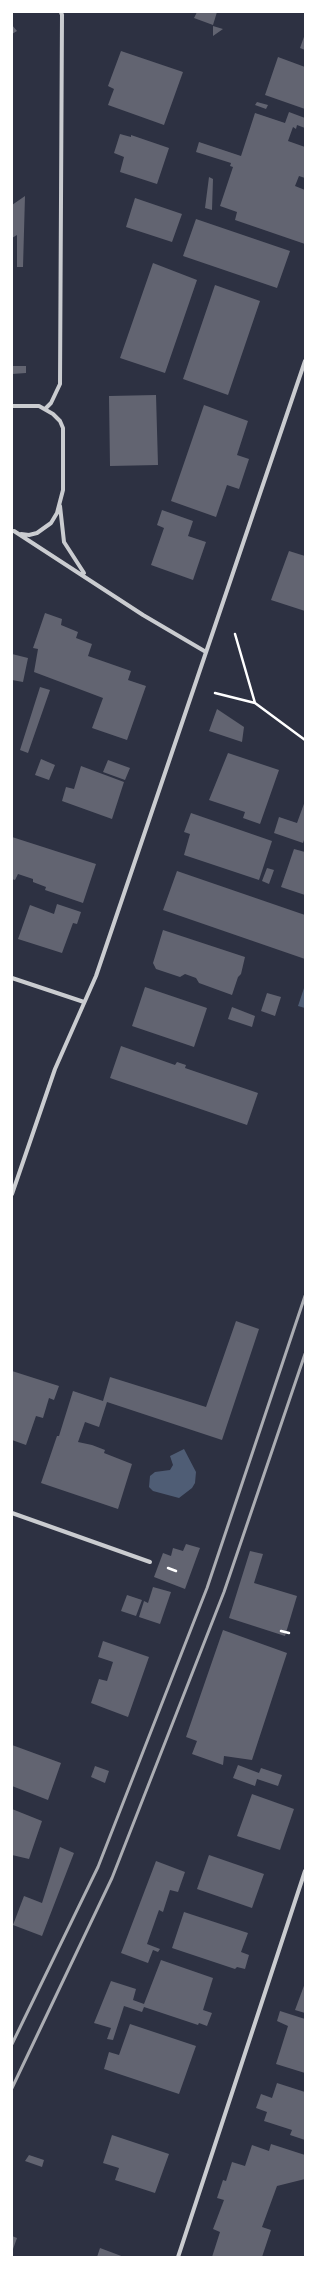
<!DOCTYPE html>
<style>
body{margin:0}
#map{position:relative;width:317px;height:2269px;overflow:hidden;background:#2d3142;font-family:"IBM Plex Sans",sans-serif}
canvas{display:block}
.frame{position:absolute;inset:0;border:13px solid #fff;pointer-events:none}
</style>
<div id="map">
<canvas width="317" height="2269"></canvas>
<div class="frame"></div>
</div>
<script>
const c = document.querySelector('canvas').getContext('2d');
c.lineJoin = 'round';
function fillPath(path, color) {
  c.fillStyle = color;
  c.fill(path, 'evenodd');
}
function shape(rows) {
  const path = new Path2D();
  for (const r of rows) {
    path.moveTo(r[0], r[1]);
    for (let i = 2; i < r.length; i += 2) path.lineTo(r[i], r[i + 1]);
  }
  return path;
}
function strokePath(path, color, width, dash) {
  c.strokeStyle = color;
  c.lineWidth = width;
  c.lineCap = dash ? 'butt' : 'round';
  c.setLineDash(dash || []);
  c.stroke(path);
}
fillPath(shape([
 [305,985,305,1008,298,1006],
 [184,1449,196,1472,195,1483,192,1488,179,1498,153,1491,149,1487,150,1476,155,1472,170,1470,173,1465,170,1456]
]), '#4f5d75');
fillPath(shape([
 [197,12,217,12,213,25,194,18],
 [12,25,17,31,12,34],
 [213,26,223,29,213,36],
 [305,34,305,50,300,48],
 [121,51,183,72,164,125,108,105,114,89,108,86],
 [278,57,305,67,305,109,265,95],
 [257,102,268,105,266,109,255,105],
 [289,112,305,118,305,128,297,125,296,129,293,127,288,141,305,147,305,178,299,176,295,186,305,190,305,244,235,220,237,212,220,206,233,167,230,166,231,163,196,152,199,142,241,156,255,113,285,123],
 [120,134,131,137,131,135,169,148,157,184,120,172,124,157,114,153],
 [209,177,213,179,212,210,205,208],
 [25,196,23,267,17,267,17,235,12,238,12,205],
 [135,198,182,214,172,242,126,227],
 [196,219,290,251,277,288,183,256],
 [153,263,197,280,165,373,120,358],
 [215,285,260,301,228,395,183,379],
 [12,366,26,366,26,373,12,374],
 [156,395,158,465,110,466,109,396],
 [204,405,248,421,237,455,249,459,239,489,227,485,216,517,171,501],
 [162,510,193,521,188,536,206,542,193,580,151,565,164,528,157,525],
 [289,551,305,556,305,611,271,600],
 [45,613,62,619,61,625,78,632,76,638,92,644,88,656,131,671,128,680,146,686,127,740,92,728,103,698,34,672,38,649,33,648],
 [12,654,28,658,23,682,12,680],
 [40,687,50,690,28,753,20,750],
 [217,709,244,727,242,742,209,731],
 [228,753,279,770,260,824,243,818,245,812,209,800],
 [41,759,55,765,49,780,35,775],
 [108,760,130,768,125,780,103,772],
 [81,766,124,782,112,819,62,801,66,787,74,789],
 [305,801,305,837,303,843,274,833,279,817,297,823],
 [191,813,272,841,259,880,184,855,190,834,184,832],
 [12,837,96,864,83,903,45,890,46,887,33,882,33,879,18,874,15,880,12,879],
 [294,849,305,852,305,895,281,887],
 [267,868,274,870,269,884,262,881],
 [177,871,305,915,305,959,163,910],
 [57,904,81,912,77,924,73,923,62,953,18,939,30,905,54,914],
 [163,930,245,957,241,974,238,977,232,995,199,983,196,978,185,974,180,977,156,969,153,963],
 [145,987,207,1008,194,1047,132,1026],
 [267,993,281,997,275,1016,261,1011],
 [232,1007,255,1016,252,1027,228,1019],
 [121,1046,175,1065,177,1062,186,1065,185,1068,258,1093,247,1125,110,1078],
 [236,1321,259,1329,222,1440,107,1402,99,1427,85,1422,78,1442,92,1445,105,1450,104,1453,132,1464,118,1509,41,1483,57,1436,59,1436,73,1391,103,1401,110,1377,206,1407],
 [12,1371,59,1386,54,1400,49,1398,43,1418,36,1416,26,1445,12,1440],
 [186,1544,200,1548,185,1589,154,1577,163,1553,171,1556,173,1548,183,1551],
 [250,1551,263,1554,254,1583,297,1596,285,1636,229,1618],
 [153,1587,171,1592,160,1624,139,1617,144,1601,148,1603],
 [127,1595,142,1600,136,1616,121,1611],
 [223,1630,287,1653,252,1760,224,1756,223,1765,192,1754,197,1741,186,1737],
 [103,1641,149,1657,128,1717,91,1703,99,1679,107,1681,113,1662,98,1657],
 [12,1745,61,1763,48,1800,12,1786],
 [238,1765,259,1773,261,1768,282,1775,278,1786,257,1779,255,1786,233,1778],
 [95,1766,109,1771,105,1783,91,1777],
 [252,1794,294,1809,280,1850,237,1836],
 [12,1809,42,1821,29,1859,12,1855],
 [60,1847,74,1853,42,1936,13,1925,24,1896,42,1903],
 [209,1855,264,1874,252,1908,197,1889],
 [156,1861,185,1872,178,1892,170,1890,163,1912,159,1910,147,1944,160,1949,158,1952,153,1950,148,1963,121,1953],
 [184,1912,248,1933,241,1952,249,1955,245,1969,237,1967,235,1969,172,1948],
 [161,1960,213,1978,203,2010,212,2013,207,2026,199,2023,198,2025,144,2007,142,2012,124,2006,113,2040,107,2039,111,2028,94,2023,111,1981,136,1989,133,2000,144,2004],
 [305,1983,305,2013,295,2010],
 [280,2011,305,2019,305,2073,276,2064,288,2026,277,2021],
 [130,2024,196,2046,179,2094,104,2069,109,2052,119,2055],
 [277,2083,305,2092,305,2140,290,2135,292,2130,264,2121,267,2112,256,2108,261,2094,272,2098],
 [112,2135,169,2154,155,2193,115,2180,119,2168,103,2163],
 [271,2144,305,2155,305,2179,277,2186,262,2227,271,2230,262,2257,212,2257,220,2232,213,2229,224,2200,217,2198,223,2180,226,2181,232,2162,245,2166,252,2145,269,2151],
 [29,2155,44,2160,42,2167,25,2161],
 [12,2236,17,2238,12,2252],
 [100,2248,124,2257,97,2257]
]), '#626471');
strokePath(shape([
 [235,634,255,703],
 [215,693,255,703,305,740],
 [168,1568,176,1571],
 [281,1631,289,1633]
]), '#fff', 2.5);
strokePath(shape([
 [12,406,39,406,53,414,60,421,63,428,63,490,57,513,51,523,37,533,29,535,21,534],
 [45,409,51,403,60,384,62,15,61,12],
 [60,506,64,542,84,573],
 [14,531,143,615,206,652],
 [12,978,84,1002],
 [12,1194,55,1069,96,976,305,361],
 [12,1513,150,1562],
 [178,2257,305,1871]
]), '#caccd0', 4);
strokePath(shape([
 [12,2044,98,1867,207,1588,305,1296],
 [12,2088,112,1878,224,1592,305,1354]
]), '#abadb3', 3);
</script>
